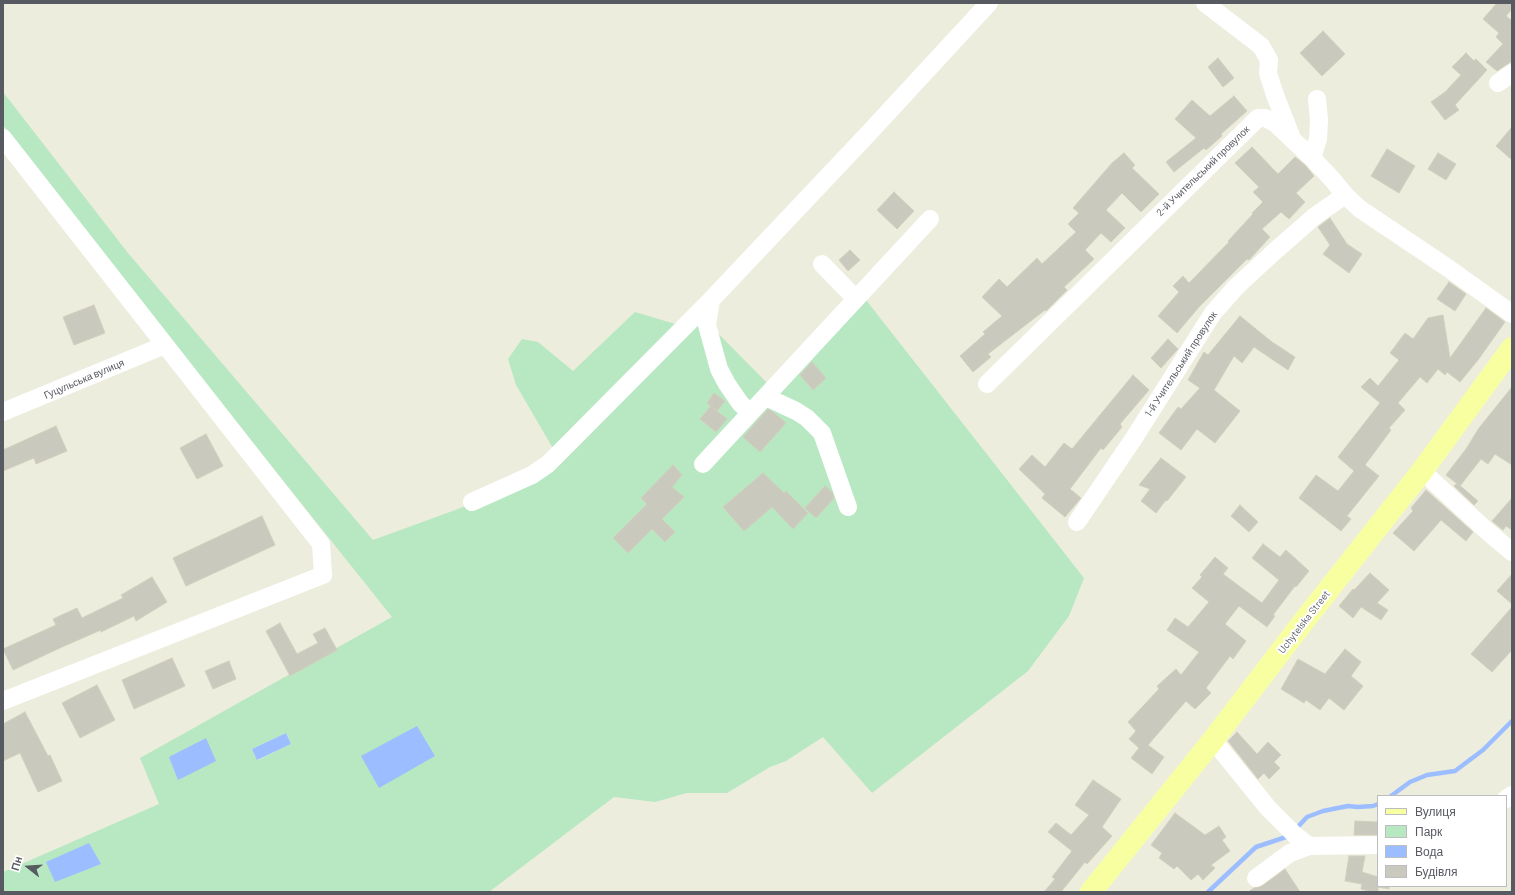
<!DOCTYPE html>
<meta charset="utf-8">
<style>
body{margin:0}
#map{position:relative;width:1515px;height:895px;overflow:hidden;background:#ededde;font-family:Barlow,sans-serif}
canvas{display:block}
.frame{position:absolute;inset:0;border:4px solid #575a61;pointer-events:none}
.legend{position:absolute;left:1377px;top:795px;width:130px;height:92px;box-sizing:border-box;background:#fff;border:1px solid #bcbdc0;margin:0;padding:5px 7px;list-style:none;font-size:12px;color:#575a61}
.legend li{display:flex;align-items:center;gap:8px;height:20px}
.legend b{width:20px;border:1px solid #bcbdc0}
.north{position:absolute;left:8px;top:847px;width:40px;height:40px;-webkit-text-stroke:3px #fff;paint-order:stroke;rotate:287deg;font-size:11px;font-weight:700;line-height:16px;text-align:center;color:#575a61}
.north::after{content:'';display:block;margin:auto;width:14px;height:18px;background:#575a61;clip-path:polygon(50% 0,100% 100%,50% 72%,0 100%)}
</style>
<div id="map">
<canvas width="1515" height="895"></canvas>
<div class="frame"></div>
<ul class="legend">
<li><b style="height:5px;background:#f8ffa1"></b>Вулиця</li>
<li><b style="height:11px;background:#b7e8c2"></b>Парк</li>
<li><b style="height:11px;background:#9cbdff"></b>Вода</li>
<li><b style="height:11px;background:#cac9bd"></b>Будівля</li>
</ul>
<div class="north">Пн</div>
</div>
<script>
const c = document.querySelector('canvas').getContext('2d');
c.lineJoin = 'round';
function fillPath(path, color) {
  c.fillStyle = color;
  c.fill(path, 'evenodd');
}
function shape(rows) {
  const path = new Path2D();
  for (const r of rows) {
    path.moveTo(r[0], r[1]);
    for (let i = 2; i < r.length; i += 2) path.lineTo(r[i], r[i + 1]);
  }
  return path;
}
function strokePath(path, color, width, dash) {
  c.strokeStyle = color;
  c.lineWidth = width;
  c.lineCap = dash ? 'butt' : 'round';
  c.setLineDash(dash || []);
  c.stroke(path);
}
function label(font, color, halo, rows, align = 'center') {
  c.font = font + ' Barlow,sans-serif';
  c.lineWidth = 4;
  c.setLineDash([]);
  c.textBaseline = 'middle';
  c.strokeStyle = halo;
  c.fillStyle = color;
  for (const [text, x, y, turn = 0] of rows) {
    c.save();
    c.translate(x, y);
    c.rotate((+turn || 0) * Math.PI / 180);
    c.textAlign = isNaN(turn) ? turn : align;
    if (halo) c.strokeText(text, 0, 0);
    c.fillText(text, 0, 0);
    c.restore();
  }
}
fillPath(shape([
 [3,92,128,253,373,540,458,509,529,480,554,450,516,385,508,359,522,339,538,342,573,371,635,312,682,326,695,310,774,390,866,300,1084,578,1069,616,1028,671,872,793,823,737,786,761,770,767,727,793,687,793,655,802,614,797,489,892,3,892,3,872,159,804,140,758,392,617,131,290,3,125],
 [286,733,291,744,258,760,252,749]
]), '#b7e8c2');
fillPath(shape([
 [417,726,435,756,379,788,361,756],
 [286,733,291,744,257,760,252,749],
 [206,738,216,761,178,780,169,757],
 [89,843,101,864,55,882,46,862]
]), '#9cbdff');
strokePath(shape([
 [1391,796,1410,782,1427,775,1455,771,1483,750,1512,721],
 [1295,830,1307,817,1323,811,1348,806,1358,807,1373,806,1378,804],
 [1208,892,1256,847,1286,837,1289,834]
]), '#9cbdff', 4.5);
const building = shape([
 [1497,3,1512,3,1512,9,1506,16,1511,20,1512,19,1512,61,1497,71,1486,62,1503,44,1496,37,1499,33,1483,19,1497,3],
 [1323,31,1345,54,1322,76,1300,53,1323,31],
 [1466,53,1474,61,1476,59,1487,70,1455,105,1459,110,1445,120,1431,102,1445,92,1461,75,1452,67,1466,53],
 [1218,58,1234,78,1223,87,1208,67,1218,58],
 [1234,96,1247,111,1221,134,1222,136,1206,150,1204,148,1174,172,1166,162,1196,138,1175,119,1192,100,1210,116,1234,96],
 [1512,127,1512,160,1496,146,1512,127],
 [1252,147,1278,174,1295,157,1305,165,1314,176,1296,193,1305,202,1289,219,1281,212,1262,229,1270,237,1249,260,1247,259,1199,307,1177,333,1158,316,1179,292,1173,286,1183,276,1189,283,1229,242,1228,241,1253,214,1252,213,1263,202,1253,192,1259,187,1235,163,1252,147],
 [1387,149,1415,166,1399,193,1371,176,1387,149],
 [1124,153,1135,165,1132,168,1159,194,1141,212,1122,193,1106,210,1125,228,1111,242,1101,233,1085,250,1094,259,1064,287,1067,290,1046,311,1045,310,988,354,991,357,973,372,960,356,985,334,983,332,1002,316,982,297,999,279,1007,287,1037,258,1042,264,1076,232,1068,224,1079,213,1073,208,1112,163,1124,153],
 [1438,153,1456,164,1446,180,1428,169,1438,153],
 [894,192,914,211,897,229,877,210,894,192],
 [1330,218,1347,244,1362,254,1349,273,1323,254,1330,245,1318,227,1330,218],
 [850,250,860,260,848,271,839,260,850,250],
 [1449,282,1466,294,1455,311,1437,299,1449,282],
 [94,305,105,333,74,345,63,317,94,305],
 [1486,308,1505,322,1478,360,1460,382,1447,372,1445,375,1438,369,1427,383,1420,377,1398,403,1405,410,1389,428,1391,430,1365,465,1379,476,1347,516,1351,519,1341,531,1299,498,1316,475,1338,491,1354,471,1338,457,1380,403,1361,387,1370,378,1378,386,1399,360,1390,353,1405,333,1413,339,1428,318,1443,315,1450,358,1486,308],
 [1240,316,1272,342,1295,357,1288,370,1254,347,1242,363,1234,356,1214,390,1240,411,1215,443,1197,429,1181,450,1159,433,1178,407,1181,409,1200,388,1188,380,1204,352,1208,355,1240,316],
 [1168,339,1178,349,1161,368,1151,358,1168,339],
 [812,362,826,378,813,390,800,375,812,362],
 [1133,375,1149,390,1120,424,1122,427,1103,450,1101,448,1070,489,1081,498,1065,517,1042,498,1045,494,1019,469,1032,455,1045,467,1064,443,1072,449,1133,375],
 [1512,387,1512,465,1495,454,1488,464,1481,459,1460,486,1446,475,1466,449,1479,428,1512,387],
 [714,393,725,401,717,411,707,403,714,393],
 [711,406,727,419,716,432,700,419,711,406],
 [768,409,773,412,786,423,760,452,743,437,768,409],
 [56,426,67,451,36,464,34,458,3,471,3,450,56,426],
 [206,434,223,466,197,479,180,448,206,434],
 [1161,458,1186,477,1167,501,1166,500,1156,513,1141,501,1150,489,1139,485,1161,458],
 [673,465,682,475,672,487,684,497,662,519,675,532,665,542,652,529,628,553,613,538,647,504,641,498,673,465],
 [763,473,784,493,786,491,808,513,793,529,772,507,744,531,723,507,763,473],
 [1457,483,1478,501,1474,505,1454,486,1457,483],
 [825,486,832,492,834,498,816,518,805,508,825,486],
 [1426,490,1473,532,1466,541,1441,520,1414,551,1393,533,1413,511,1411,508,1426,490],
 [1512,498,1512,530,1506,526,1503,530,1492,521,1512,498],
 [1240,505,1258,522,1249,532,1231,516,1240,505],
 [262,516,275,545,186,586,173,558,262,516],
 [1263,544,1280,557,1286,550,1309,571,1296,587,1295,586,1273,615,1275,616,1267,627,1239,606,1225,624,1246,641,1233,659,1230,656,1206,688,1211,693,1195,709,1186,701,1148,745,1164,757,1152,774,1131,758,1139,748,1129,739,1136,731,1128,722,1159,689,1157,686,1176,669,1181,675,1199,652,1167,630,1175,618,1188,627,1209,602,1192,588,1202,577,1200,575,1215,557,1228,568,1223,574,1262,603,1279,580,1252,558,1263,544],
 [1370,573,1389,590,1377,603,1388,610,1381,620,1361,607,1353,618,1339,606,1353,589,1354,590,1370,573],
 [1512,574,1512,604,1497,591,1512,574],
 [152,577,167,602,136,621,134,616,101,632,101,630,62,647,13,670,3,649,56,625,53,619,77,608,82,618,123,598,121,595,152,577],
 [1512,607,1512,650,1492,672,1471,654,1512,607],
 [280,623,297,654,318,643,313,634,325,628,337,650,290,676,266,631,280,623],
 [1345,649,1361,662,1351,676,1363,686,1344,710,1329,698,1320,710,1306,700,1304,703,1281,689,1298,659,1325,674,1345,649],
 [172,658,185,686,134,709,122,680,172,658],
 [229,661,236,679,213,689,205,671,229,661],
 [97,685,115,720,80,738,62,703,97,685],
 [25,712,48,756,50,755,62,781,38,792,20,753,3,761,3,724,25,712],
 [1237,732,1257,754,1268,742,1281,755,1274,762,1280,768,1269,779,1264,773,1258,779,1228,741,1237,732],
 [1093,780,1121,799,1102,827,1112,836,1087,864,1085,862,1061,892,1044,892,1055,879,1052,877,1072,851,1048,832,1056,823,1071,835,1089,815,1075,805,1093,780],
 [1175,813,1205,835,1219,826,1226,837,1222,840,1230,851,1211,865,1215,868,1203,880,1198,874,1191,880,1177,866,1174,869,1159,858,1162,853,1151,845,1175,813],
 [1355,821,1378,822,1378,835,1354,835,1355,821],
 [1349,856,1365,856,1362,872,1378,877,1378,886,1389,886,1389,889,1378,887,1378,892,1372,892,1361,889,1362,884,1345,881,1349,856],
 [1285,869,1300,892,1248,892,1254,888,1262,886,1285,869]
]);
fillPath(building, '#cac9bd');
strokePath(building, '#d2d0bc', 1);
strokePath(shape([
 [1205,3,1261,46,1269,60,1268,73,1275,95,1291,136],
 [1498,83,1512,73],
 [3,138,321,544,323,575,3,701],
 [1312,158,1318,139,1319,120,1317,99],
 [822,264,856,299],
 [711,300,707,325,719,369,727,384,740,403,750,413],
 [987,384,1258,118,1265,118,1275,123,1312,158,1332,179,1345,195,1360,209,1448,268,1512,314],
 [766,397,796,411,807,418,822,433,848,507],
 [3,412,165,345],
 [703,464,930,219],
 [1422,471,1487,531,1512,552],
 [472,502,532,475,548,464,562,450,711,300,867,135,989,3],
 [1077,522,1134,438,1213,313,1236,287,1275,251,1315,216,1345,195],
 [1213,740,1268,808,1296,836,1309,846,1378,845],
 [1506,799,1512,795],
 [1256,878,1290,853,1309,846]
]), '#fff', 18);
strokePath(shape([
 [1091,892,1213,740,1307,617,1422,471,1512,348]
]), '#f8ffa1', 22);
label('10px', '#575a61', '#fff', [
 ["2-й Учительський провулок",1203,171,-44],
 ["1-й Учительський провулок",1181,364,-57],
 ["Гуцульська вулиця",84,379,-23],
 ["Uchytelska Street",1304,622,-52]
]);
</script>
